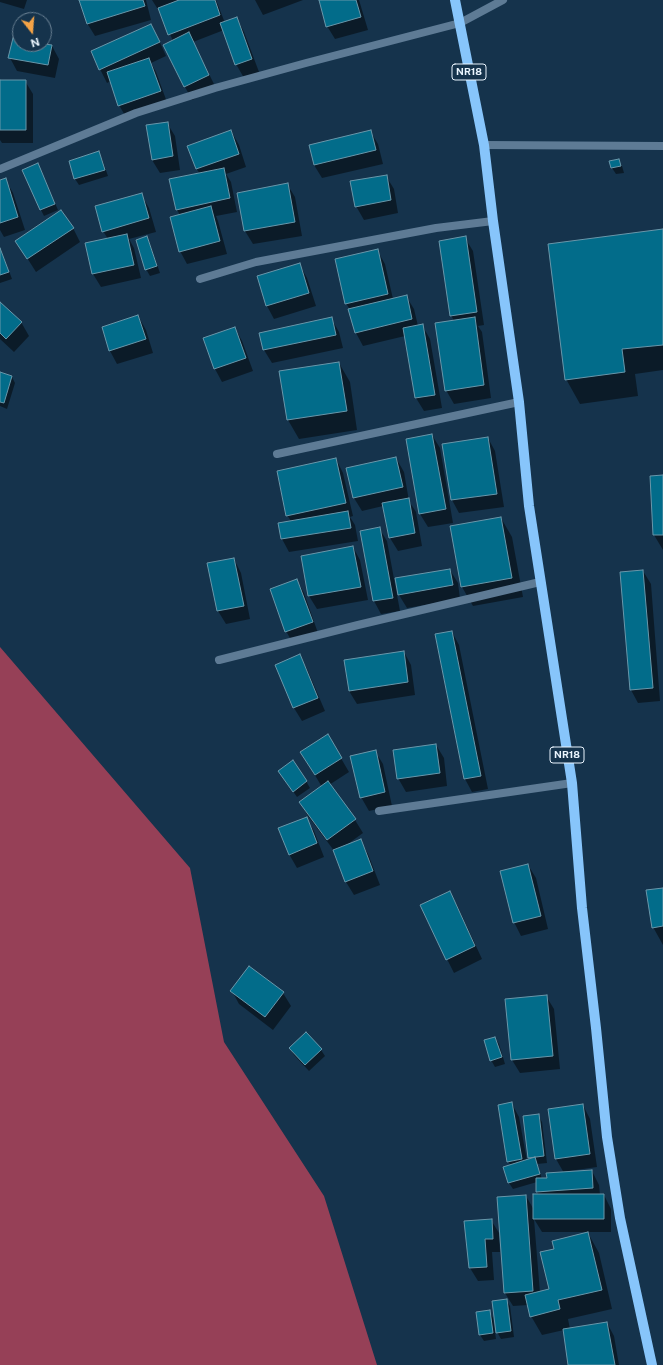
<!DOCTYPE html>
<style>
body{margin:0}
#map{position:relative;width:663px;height:1365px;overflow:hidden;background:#15334c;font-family:"Public Sans",sans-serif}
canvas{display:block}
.north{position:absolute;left:12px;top:12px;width:40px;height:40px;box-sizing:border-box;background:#15334c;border:1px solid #6a8193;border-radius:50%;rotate:163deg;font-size:11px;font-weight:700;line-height:16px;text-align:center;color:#eaf5fe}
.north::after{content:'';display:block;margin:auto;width:14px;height:18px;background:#f5a346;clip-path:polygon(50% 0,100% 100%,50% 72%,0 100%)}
</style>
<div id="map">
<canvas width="663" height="1365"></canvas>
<div class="north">N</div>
</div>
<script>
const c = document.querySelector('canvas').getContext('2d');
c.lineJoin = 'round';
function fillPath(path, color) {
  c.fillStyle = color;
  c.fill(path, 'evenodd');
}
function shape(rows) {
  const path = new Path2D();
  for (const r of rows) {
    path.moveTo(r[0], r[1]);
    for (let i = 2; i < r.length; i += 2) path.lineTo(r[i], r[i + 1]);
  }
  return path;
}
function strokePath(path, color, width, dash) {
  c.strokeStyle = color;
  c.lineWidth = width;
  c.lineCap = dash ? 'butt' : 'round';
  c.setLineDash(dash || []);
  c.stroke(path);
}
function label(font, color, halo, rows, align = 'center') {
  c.font = font + ' "Public Sans",sans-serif';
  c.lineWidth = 4;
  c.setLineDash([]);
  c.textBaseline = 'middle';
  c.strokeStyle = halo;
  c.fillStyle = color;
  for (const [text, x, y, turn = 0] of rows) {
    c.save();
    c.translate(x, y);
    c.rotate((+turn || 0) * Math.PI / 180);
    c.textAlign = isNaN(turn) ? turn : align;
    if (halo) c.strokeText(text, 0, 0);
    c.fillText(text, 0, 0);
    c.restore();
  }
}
fillPath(shape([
 [0,647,190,868,224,1042,324,1196,377,1365,0,1365]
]), '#964057');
fillPath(shape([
 [0,0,27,0,24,9,0,2],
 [80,0,146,0,151,20,95,36,87,23],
 [152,0,216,0,225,23,237,18,244,32,259,72,244,78,236,64,224,30,193,42,216,88,192,100,185,87,173,41,160,11,159,11],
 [255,0,303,0,263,15],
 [320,0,359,0,368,30,335,39,327,26],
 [158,38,166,56,151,63,156,72,168,105,127,119,119,105,111,81,107,83,100,69],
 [20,40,20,44,41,44,52,46,59,59,55,78,17,71,10,58],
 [0,81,25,81,33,94,33,143,2,143,0,140],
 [167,123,175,136,180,170,160,173,152,160],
 [231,131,239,145,246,167,226,174,231,182,237,212,216,216,218,221,227,254,187,264,180,251,180,215,177,210,170,180,200,174,196,168],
 [370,131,378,144,383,164,322,178,314,165,310,146],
 [99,153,102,159,108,176,79,185,75,179],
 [619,160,622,166,624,173,616,174,612,168],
 [41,171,58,210,44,216,41,210],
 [386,176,394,189,398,213,364,220,356,206],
 [5,179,13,193,25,230,4,237,0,230,0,181],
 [287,184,295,197,302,236,253,244,245,231,238,193],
 [141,194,149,208,156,232,129,239,134,248,141,278,101,287,93,274,87,244,108,239,103,231],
 [73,228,80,242,36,272,17,242],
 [663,230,663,370,635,374,638,396,580,404,566,379],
 [147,237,150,244,160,273,150,276,146,269],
 [465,238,473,251,484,325,478,326,482,332,491,398,454,404,446,390,454,321,451,315],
 [0,247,12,279,0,283],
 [377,250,385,264,393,299,406,296,414,309,418,326,422,325,430,339,442,408,424,411,416,398,405,336,363,346,356,333,350,310,346,303],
 [299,264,307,278,316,306,274,319,267,306],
 [0,303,21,322,29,336,14,352,0,339],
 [138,316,146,330,153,353,117,364,110,351],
 [331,318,339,332,343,348,272,363,264,350,260,333],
 [235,328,242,341,253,371,222,382,215,369],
 [339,363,350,382,357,430,299,439,288,420],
 [0,373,12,377,15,383,7,409,0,406],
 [432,435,440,448,453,523,428,527,420,514],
 [488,438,495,451,504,507,459,513,452,500,443,445],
 [396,458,404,472,409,501,416,512,422,546,398,551,390,538,383,506,362,511,354,498,348,469],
 [336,459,343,473,353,516,350,517,355,525,358,541,289,552,282,539,279,523,291,521,287,515],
 [663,476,663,550,654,535],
 [501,518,512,537,523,597,473,606,462,587,451,527],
 [379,528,387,541,400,611,381,614,374,601,361,531],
 [353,547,360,560,368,600,317,609,309,596,302,556],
 [234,559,241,573,250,619,226,624,218,611],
 [450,570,458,583,460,599,407,608,399,595,397,579],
 [643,571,651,584,660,701,638,703,631,690],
 [297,580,304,593,319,636,294,645,286,631],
 [452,632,459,645,488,789,472,792,465,779],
 [404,652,411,665,415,695,357,704,349,691],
 [299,655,307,669,325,711,302,721,294,708,276,666],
 [328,736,349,772,329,785,355,820,363,833,345,846,361,841,368,854,380,885,354,895,346,882,335,852,308,816,301,803,322,787,301,752],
 [436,745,444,758,447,786,406,792,398,778],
 [375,751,383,764,392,806,369,811,361,797],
 [283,777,306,781,310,788,297,797],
 [306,818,314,831,324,857,297,868,289,854],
 [528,865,536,878,548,929,521,936,514,922],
 [663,889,663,945,653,927],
 [449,892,457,905,482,959,454,973,447,959],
 [232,991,283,993,291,1006,273,1030,239,1004],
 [546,996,554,1009,560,1069,520,1073,512,1060],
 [306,1033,321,1050,325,1056,309,1071,294,1055,290,1048],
 [495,1038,499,1044,505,1064,495,1067,491,1060],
 [512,1104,519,1117,527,1161,530,1160,529,1158,538,1115,542,1122,547,1163,537,1164,542,1179,548,1179,564,1173,556,1159,583,1105,590,1119,597,1167,569,1171,569,1173,592,1171,599,1185,600,1195,604,1195,611,1209,611,1232,542,1232,534,1219,540,1293,551,1290,555,1249,588,1233,599,1253,612,1309,568,1319,570,1329,607,1323,614,1336,619,1365,569,1365,564,1330,542,1335,531,1316,528,1305,513,1306,505,1293,526,1196,534,1210,539,1195,537,1192,537,1182,513,1189,509,1183,504,1168,511,1166,508,1161],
 [491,1220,499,1233,500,1252,492,1252,494,1280,478,1281,470,1268,466,1222],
 [506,1300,510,1306,514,1337,501,1339,497,1332],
 [489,1311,493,1318,496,1339,484,1341,480,1335]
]), '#0007');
const building = shape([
 [79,0,143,0,145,6,87,24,79,0],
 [179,0,215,0,220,15,168,35,158,8,179,0],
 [319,0,356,0,361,17,326,27,319,0],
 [237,17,252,59,235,65,220,23,237,17],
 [151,24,160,42,99,70,91,51,151,24],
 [189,32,209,75,184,87,163,45,189,32],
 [13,38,20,39,20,44,44,44,52,45,48,65,8,58,13,38],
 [149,58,161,91,118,106,107,72,149,58],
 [0,80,26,80,26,130,0,130,0,80],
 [168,122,173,156,152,160,146,125,168,122],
 [231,130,239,154,196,169,187,146,231,130],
 [371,130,376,150,314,165,309,145,371,130],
 [99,151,105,170,74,179,69,161,99,151],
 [619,159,621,166,611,168,609,161,619,159],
 [38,163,55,204,40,210,22,170,38,163],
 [224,168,230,198,176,210,169,179,224,168],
 [387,175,391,200,355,207,350,181,387,175],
 [6,178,18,217,0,223,0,180,6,178],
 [288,183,295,222,244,231,237,193,288,183],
 [142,193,149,218,102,232,95,206,142,193],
 [211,206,220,241,179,252,170,217,211,206],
 [61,210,74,228,27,259,15,241,61,210],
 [663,229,663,345,622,349,625,372,565,380,548,244,663,229],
 [127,234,134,265,92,274,85,243,127,234],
 [147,236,157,266,145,270,136,240,147,236],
 [466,236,477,312,450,316,439,241,466,236],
 [0,248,9,272,0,275,0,248],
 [378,249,388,294,345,304,335,259,378,249],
 [300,263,309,293,266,306,257,276,300,263],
 [407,295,412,319,355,333,348,309,407,295],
 [0,302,22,322,6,339,0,333,0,302],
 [138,315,146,339,109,351,102,327,138,315],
 [332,317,336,335,263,350,259,333,332,317],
 [475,317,484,385,445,391,435,323,475,317],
 [423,324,435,395,415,398,403,328,423,324],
 [235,327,246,358,214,369,203,338,235,327],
 [339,362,347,411,287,420,279,371,339,362],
 [0,372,12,376,4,403,0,402,0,372],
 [432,434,446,509,419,514,406,439,432,434],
 [488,437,497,494,451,500,442,444,488,437],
 [396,457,403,487,353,498,346,468,396,457],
 [336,458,346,503,286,516,277,471,336,458],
 [663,475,663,535,653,535,650,476,663,475],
 [409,498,415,533,389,538,382,503,409,498],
 [348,511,351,528,281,539,278,523,348,511],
 [501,517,512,578,461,587,450,526,501,517],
 [380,527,393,598,373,601,360,531,380,527],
 [353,546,361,587,308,596,301,556,353,546],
 [234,558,244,606,217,611,207,563,234,558],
 [450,569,453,585,398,595,395,578,450,569],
 [643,570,653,688,630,690,620,572,643,570],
 [297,579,313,622,285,632,270,589,297,579],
 [452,631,481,776,464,779,435,634,452,631],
 [404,651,408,682,349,691,344,660,404,651],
 [300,654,318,698,293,708,275,665,300,654],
 [328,734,342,758,315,775,300,752,328,734],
 [436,744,440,773,397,779,393,750,436,744],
 [376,750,385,792,360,798,350,756,376,750],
 [293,760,307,781,293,792,278,771,293,760],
 [328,781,356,819,327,840,299,802,328,781],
 [307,817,317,843,289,855,278,828,307,817],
 [361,839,373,871,345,882,333,850,361,839],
 [528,864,541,916,513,923,500,871,528,864],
 [663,888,663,926,652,928,646,890,663,888],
 [450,891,475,946,446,960,420,905,450,891],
 [249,966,284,992,265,1017,230,991,249,966],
 [547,995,553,1056,511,1060,505,999,547,995],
 [306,1032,322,1049,305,1065,289,1048,306,1032],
 [495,1037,502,1057,490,1061,484,1040,495,1037],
 [512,1102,522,1159,507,1162,498,1105,512,1102],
 [583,1104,590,1154,555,1159,548,1109,583,1104],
 [539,1114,544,1156,528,1158,523,1116,539,1114],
 [535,1157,540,1174,508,1183,503,1167,535,1157],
 [592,1170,593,1188,536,1192,536,1178,547,1178,546,1173,592,1170],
 [533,1194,604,1194,604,1219,533,1219,533,1194],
 [526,1195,533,1291,504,1293,497,1197,526,1195],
 [492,1219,493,1239,485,1239,487,1267,469,1268,464,1221,492,1219],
 [588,1232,602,1290,558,1300,560,1309,530,1317,525,1295,549,1289,540,1252,554,1249,552,1241,588,1232],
 [507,1299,511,1331,496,1333,492,1301,507,1299],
 [490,1310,493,1333,479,1335,476,1312,490,1310],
 [607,1322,615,1365,568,1365,563,1329,607,1322]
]);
fillPath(building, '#026c8a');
strokePath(building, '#6997aa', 1);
strokePath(shape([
 [0,169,136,113,215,88,306,63,460,23,503,0],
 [200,279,256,262,436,228,493,221],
 [277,454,519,402],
 [219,660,358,625,540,582],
 [379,811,572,783]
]), '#5e7b95', 8);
strokePath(shape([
 [484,145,663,146]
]), '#5e7b95', 8);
strokePath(shape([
 [455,0,484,145,493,221,519,402,529,506,572,783,582,908,596,1028,607,1137,620,1218,652,1365]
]), '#87c5fb', 10);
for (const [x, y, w] of [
 [469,72,34],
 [567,755,34]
]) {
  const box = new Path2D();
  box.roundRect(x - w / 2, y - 8, w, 16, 3);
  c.fillStyle = '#15334c';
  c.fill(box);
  strokePath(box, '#eaf5fe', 1);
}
label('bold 10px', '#eaf5fe', null, [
 ["NR18",469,72],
 ["NR18",567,755]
]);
</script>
